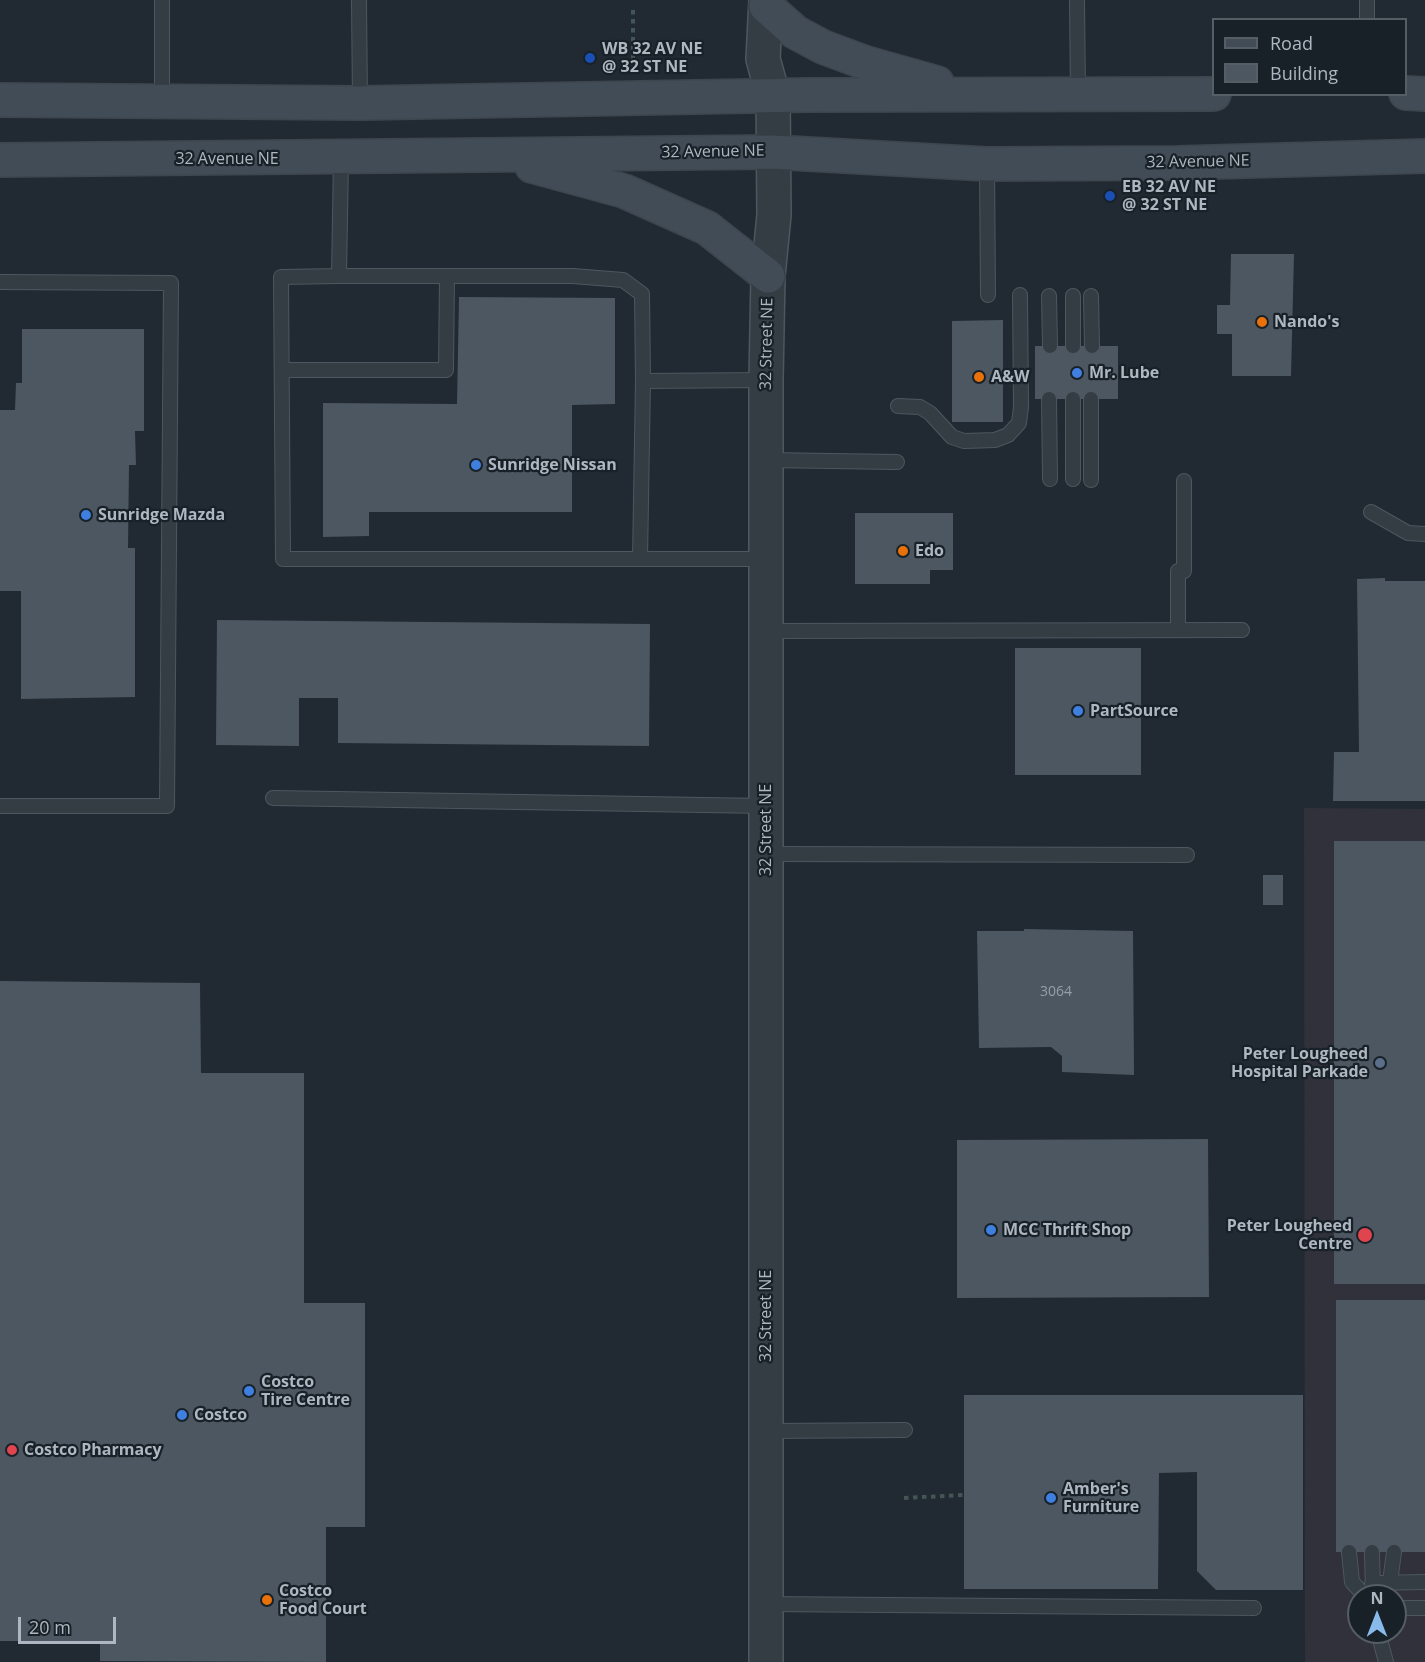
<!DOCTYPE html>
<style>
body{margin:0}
#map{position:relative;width:1425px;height:1662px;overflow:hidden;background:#212a33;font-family:"Open Sans",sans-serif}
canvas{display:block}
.legend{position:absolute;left:1212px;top:18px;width:195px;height:78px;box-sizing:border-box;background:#192128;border:2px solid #555d65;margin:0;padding:8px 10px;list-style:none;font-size:18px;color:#aeb7c1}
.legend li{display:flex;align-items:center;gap:12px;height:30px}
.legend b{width:30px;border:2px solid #555d65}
.north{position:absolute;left:1347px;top:1584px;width:60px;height:60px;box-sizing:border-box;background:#192128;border:2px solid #555d65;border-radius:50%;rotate:0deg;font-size:16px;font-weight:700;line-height:24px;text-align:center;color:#aeb7c1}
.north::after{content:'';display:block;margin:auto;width:21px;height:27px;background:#88baeb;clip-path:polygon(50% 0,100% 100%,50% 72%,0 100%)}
.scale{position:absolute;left:18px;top:1617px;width:98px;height:27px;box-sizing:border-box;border:3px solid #aeb7c1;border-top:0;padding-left:8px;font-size:18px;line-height:21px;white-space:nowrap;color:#aeb7c1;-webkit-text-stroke:4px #192128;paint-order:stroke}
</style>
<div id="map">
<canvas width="1425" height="1662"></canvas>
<ul class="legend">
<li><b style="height:8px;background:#424c56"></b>Road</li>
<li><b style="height:16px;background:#4c5761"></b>Building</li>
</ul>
<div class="north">N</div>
<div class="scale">20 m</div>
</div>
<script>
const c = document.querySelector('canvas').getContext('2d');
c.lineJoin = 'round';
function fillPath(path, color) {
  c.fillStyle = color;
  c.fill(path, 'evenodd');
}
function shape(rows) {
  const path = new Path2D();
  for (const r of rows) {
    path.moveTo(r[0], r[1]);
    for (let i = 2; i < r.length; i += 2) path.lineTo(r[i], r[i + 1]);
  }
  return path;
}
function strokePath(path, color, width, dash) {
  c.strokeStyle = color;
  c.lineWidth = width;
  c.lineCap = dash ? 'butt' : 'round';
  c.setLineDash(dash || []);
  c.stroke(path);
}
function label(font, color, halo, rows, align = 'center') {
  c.font = font + ' "Open Sans",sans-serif';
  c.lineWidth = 4.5;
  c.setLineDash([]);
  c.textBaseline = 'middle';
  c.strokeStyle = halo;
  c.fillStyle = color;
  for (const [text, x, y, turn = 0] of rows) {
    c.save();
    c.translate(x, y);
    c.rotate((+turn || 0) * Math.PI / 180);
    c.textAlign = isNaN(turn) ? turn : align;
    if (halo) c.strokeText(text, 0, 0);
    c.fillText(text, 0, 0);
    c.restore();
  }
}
fillPath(shape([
 [1304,808,1425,809,1425,1662,1305,1662],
 [1359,1596,1395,1596,1395,1632,1359,1632]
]), '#30313b');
fillPath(shape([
 [1231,254,1294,254,1291,376,1232,376,1232,334,1217,334,1217,305,1230,305],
 [459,297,615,298,615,404,572,405,572,512,369,512,369,536,323,537,323,403,457,404],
 [1003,320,1003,422,952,422,952,321],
 [22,329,144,329,144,431,135,431,136,465,129,465,128,548,135,548,135,697,21,699,21,591,0,591,0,410,15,410,16,383,22,383],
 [1035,346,1118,346,1118,399,1035,399],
 [855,513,953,513,953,570,930,570,930,584,855,584],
 [1385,578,1385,581,1425,581,1425,801,1333,801,1334,752,1359,752,1357,579],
 [217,620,650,624,649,746,338,743,338,698,299,698,299,746,216,745],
 [1015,648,1141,648,1141,775,1015,775],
 [1334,841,1425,841,1425,1284,1334,1284],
 [1263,875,1283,875,1283,905,1263,905],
 [1024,929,1133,931,1134,1075,1062,1072,1062,1056,1051,1047,979,1048,977,931,1024,931],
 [0,981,200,983,201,1073,304,1073,304,1303,365,1303,365,1527,326,1527,326,1662,100,1661,100,1641,0,1641],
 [1208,1139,1209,1297,957,1298,957,1140],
 [1336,1300,1425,1300,1425,1552,1336,1552],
 [964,1395,1303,1395,1303,1590,1216,1590,1197,1571,1197,1472,1159,1473,1158,1589,964,1589]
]), '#4c5761');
const service = shape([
 [162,0,162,101],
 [359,0,360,103],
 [1077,0,1078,94],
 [1367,0,1367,20],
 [341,158,339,276,573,276,623,280,642,294,643,381,766,380],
 [987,164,988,295],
 [339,276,281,277,283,559,640,559],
 [0,282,171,283,167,806,0,806],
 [1049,296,1050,346],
 [1073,296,1073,346],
 [1091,296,1092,346],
 [282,370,446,370,447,276],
 [643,381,640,559,766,559],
 [1049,399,1050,479],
 [1091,399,1091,480],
 [898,406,920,407,930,413,952,437,964,441,995,440,1008,435,1019,423,1021,407,1020,295],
 [766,460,897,462],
 [1073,479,1073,399],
 [1184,481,1184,571],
 [1371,512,1408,533,1425,534],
 [1178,630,1178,571],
 [766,631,1242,630],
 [273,798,766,806],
 [766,854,1187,855],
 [766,1431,905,1430],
 [1349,1552,1352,1582,1365,1596],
 [1372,1552,1373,1592],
 [1372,1583,1425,1582],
 [1382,1596,1390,1582,1394,1552],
 [765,1604,1254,1608],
 [1395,1608,1425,1608],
 [1378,1632,1386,1662]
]);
const tertiary = shape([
 [766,1662,766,380,768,276,774,215,773,95,763,59,766,0]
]);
const secondary = shape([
 [766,6,795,32,823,47,866,63,937,83],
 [1406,93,1425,94],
 [0,100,360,103,808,95,1214,94],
 [0,160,772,152,987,164,1177,163,1425,156],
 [532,166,624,191,707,228,768,276]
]);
strokePath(service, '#4e575f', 16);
strokePath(tertiary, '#4e575f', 36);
strokePath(secondary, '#3d454d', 36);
strokePath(shape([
 [633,10,633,67],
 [904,1498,964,1495]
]), '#455', 4, [4.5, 4.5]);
strokePath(service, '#343c44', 14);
strokePath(tertiary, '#343c44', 33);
strokePath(secondary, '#424c56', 33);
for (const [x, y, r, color] of [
 [590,58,6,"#1a4fb4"],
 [1110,196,6,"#1a4fb4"],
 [1262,322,6,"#e8710a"],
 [1077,373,6,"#3f7fe0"],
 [979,377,6,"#e8710a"],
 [476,465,6,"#3f7fe0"],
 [86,515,6,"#3f7fe0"],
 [903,551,6,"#e8710a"],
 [1078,711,6,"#3f7fe0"],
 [1380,1063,6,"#5c6f8a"],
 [991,1230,6,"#3f7fe0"],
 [1365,1235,8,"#e0444e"],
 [249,1391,6,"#3f7fe0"],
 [182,1415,6,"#3f7fe0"],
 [12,1450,6,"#e0444e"],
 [1051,1498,6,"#3f7fe0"],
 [267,1600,6,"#e8710a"]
]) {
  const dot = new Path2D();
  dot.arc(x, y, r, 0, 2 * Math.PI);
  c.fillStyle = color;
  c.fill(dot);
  strokePath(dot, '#192128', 2);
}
label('14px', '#969fa9', null, [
 ["3064",1056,992]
]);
label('bold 16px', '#aeb7c1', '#192128', [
 ["WB 32 AV NE",602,49],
 ["@ 32 ST NE",602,67],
 ["EB 32 AV NE",1122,187],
 ["@ 32 ST NE",1122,205],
 ["Nando's",1274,322],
 ["Mr. Lube",1089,373],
 ["A&W",991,377],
 ["Sunridge Nissan",488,465],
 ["Sunridge Mazda",98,515],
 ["Edo",915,551],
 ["PartSource",1090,711],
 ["Peter Lougheed",1368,1054,"right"],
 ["Hospital Parkade",1368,1072,"right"],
 ["Peter Lougheed",1352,1226,"right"],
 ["Centre",1352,1244,"right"],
 ["MCC Thrift Shop",1003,1230],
 ["Costco",261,1382],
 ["Tire Centre",261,1400],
 ["Costco",194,1415],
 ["Costco Pharmacy",24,1450],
 ["Amber's",1063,1489],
 ["Furniture",1063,1507],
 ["Costco",279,1591],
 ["Food Court",279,1609]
], 'left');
label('16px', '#aeb7c1', '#192128', [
 ["32 Avenue NE",713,152,-1],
 ["32 Avenue NE",227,159],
 ["32 Avenue NE",1198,162,-1],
 ["32 Street NE",767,344,-89],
 ["32 Street NE",766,830,-90],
 ["32 Street NE",766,1316,-90]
]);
</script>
